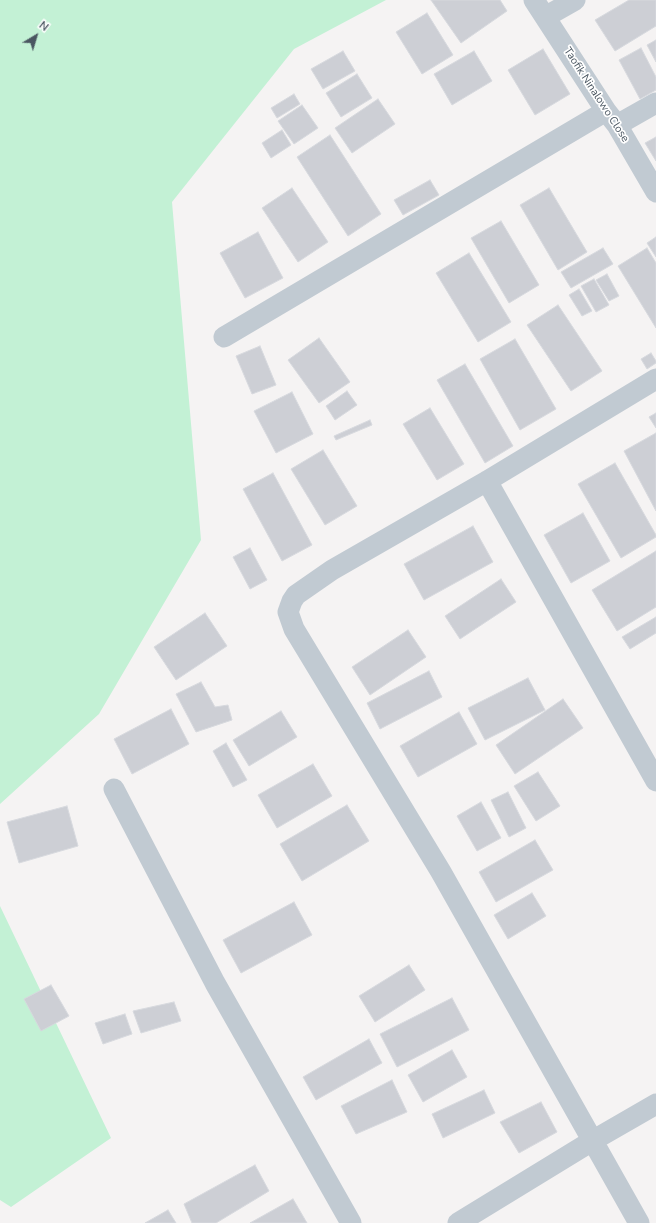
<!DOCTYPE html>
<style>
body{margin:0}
#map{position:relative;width:656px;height:1223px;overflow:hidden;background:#f5f3f3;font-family:"Nunito Sans",sans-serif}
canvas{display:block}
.north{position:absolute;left:16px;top:16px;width:40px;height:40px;-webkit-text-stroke:3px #fff;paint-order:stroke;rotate:38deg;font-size:11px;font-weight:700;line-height:16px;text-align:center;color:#4a5661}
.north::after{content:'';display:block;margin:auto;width:14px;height:18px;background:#4a5661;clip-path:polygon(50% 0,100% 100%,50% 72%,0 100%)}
</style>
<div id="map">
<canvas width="656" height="1223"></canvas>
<div class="north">N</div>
</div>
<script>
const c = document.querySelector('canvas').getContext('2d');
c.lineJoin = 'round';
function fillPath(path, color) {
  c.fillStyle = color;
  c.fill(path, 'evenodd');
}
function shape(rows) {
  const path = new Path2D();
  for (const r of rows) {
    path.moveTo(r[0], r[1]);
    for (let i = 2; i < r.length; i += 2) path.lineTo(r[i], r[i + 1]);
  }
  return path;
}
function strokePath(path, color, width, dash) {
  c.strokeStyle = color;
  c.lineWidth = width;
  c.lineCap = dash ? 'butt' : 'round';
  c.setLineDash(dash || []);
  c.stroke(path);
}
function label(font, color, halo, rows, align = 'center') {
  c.font = font + ' "Nunito Sans",sans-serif';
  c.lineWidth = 3.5;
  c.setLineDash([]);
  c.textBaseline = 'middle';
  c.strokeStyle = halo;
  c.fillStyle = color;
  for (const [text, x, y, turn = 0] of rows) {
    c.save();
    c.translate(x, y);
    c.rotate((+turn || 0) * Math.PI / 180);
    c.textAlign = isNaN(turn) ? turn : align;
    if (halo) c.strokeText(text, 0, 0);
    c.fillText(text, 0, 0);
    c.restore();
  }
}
fillPath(shape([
 [0,0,386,0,294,49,172,202,201,540,99,714,0,804],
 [0,906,111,1138,11,1207,0,1200]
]), '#c3f1d5');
const building = shape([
 [431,0,500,0,507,11,461,43,431,0],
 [629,0,656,0,656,26,615,51,595,20,629,0],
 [427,13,453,55,422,74,396,32,427,13],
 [656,40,656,62,647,45,656,40],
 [641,48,656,77,656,90,640,99,619,60,641,48],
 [543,49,570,94,535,115,508,70,543,49],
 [343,51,355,71,323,89,311,69,343,51],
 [474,51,492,81,452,105,434,74,474,51],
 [357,74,372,98,341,117,326,93,357,74],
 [294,94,300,104,277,118,271,108,294,94],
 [378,99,395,124,352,153,335,128,378,99],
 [302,105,318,128,294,144,278,121,302,105],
 [282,130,291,145,271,158,262,143,282,130],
 [330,135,381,214,348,236,297,157,330,135],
 [656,137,656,161,645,143,656,137],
 [430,180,439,195,403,215,394,200,430,180],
 [292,188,328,242,298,262,262,208,292,188],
 [549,188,587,252,558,270,520,205,549,188],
 [501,221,539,285,509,303,471,238,501,221],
 [258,232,283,278,245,298,220,253,258,232],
 [656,237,656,257,647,243,656,237],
 [603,248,613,264,571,288,561,272,603,248],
 [647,248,656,263,656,328,618,266,647,248],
 [469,253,511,322,478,342,436,273,469,253],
 [607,274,619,296,609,301,596,280,607,274],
 [594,279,609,305,596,312,581,286,594,279],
 [579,289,592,311,582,316,569,295,579,289],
 [558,305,602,371,571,391,527,325,558,305],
 [319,338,350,382,319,403,288,360,319,338],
 [515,339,556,409,520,430,480,359,515,339],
 [260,346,276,385,252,394,236,356,260,346],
 [651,353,656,361,656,363,647,369,641,359,651,353],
 [465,364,513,446,485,463,437,380,465,364],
 [347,391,357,405,335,420,326,406,347,391],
 [292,392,313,434,276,453,254,411,292,392],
 [430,408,464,464,437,480,403,424,430,408],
 [656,413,656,428,649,417,656,413],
 [370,420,372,425,336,440,334,436,370,420],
 [656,433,656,511,624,451,656,433],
 [323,450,357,506,325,525,291,469,323,450],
 [615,463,656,535,656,537,621,558,578,484,615,463],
 [273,473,312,545,282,561,243,489,273,473],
 [583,513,610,561,571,583,544,535,583,513],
 [473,526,493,562,424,600,404,564,473,526],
 [250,548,267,580,250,589,233,557,250,548],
 [656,551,656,607,617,631,592,590,656,551],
 [501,579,516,602,460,639,445,616,501,579],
 [205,613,227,646,176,680,154,647,205,613],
 [656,617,656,633,630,649,622,637,656,617],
 [408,630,426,657,370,695,352,667,408,630],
 [429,671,442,697,380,729,367,703,429,671],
 [528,678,545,710,485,740,468,708,528,678],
 [201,682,215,707,228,705,232,720,196,732,176,694,201,682],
 [563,699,583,728,515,774,496,745,563,699],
 [171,709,189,744,132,774,114,739,171,709],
 [281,711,297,737,249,766,233,740,281,711],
 [459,712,477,744,418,777,400,746,459,712],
 [226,743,247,780,233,787,213,751,226,743],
 [313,764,332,796,277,828,258,795,313,764],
 [538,772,560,806,536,821,514,786,538,772],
 [508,792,526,828,509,837,491,800,508,792],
 [481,802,501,838,477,851,457,816,481,802],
 [347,805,369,841,302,881,280,844,347,805],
 [67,806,78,846,19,863,7,822,67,806],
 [535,840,553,870,496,902,479,872,535,840],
 [532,893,546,916,508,939,494,915,532,893],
 [294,902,312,935,241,973,223,940,294,902],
 [409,965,425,990,375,1022,359,996,409,965],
 [51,985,69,1016,41,1031,24,999,51,985],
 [452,998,469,1030,397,1067,380,1034,452,998],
 [174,1002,181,1021,141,1033,133,1011,174,1002],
 [125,1014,132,1034,103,1044,95,1023,125,1014],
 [369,1039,382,1063,316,1100,303,1077,369,1039],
 [452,1050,467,1077,423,1102,408,1075,452,1050],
 [392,1080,407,1112,356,1134,341,1106,392,1080],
 [484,1090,495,1113,443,1138,432,1114,484,1090],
 [541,1102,557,1132,519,1153,500,1122,541,1102],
 [255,1165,269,1191,216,1223,192,1223,184,1204,255,1165],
 [293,1199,307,1223,250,1223,293,1199],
 [168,1210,176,1223,145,1223,168,1210]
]);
fillPath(building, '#cdcfd5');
strokePath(building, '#d7d9de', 1);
strokePath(shape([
 [534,0,606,111,617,125,656,192],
 [545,17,575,0],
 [617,125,656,103],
 [224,337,606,111],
 [487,481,656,781],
 [114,789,215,983,351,1223],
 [458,1223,592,1141,656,1104],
 [639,1223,441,872,294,629,288,612,292,601,296,595,332,570,487,481,656,379]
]), '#c1cad2', 21);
label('11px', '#4a5661', '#fff', [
 ["Taofik Ninalowo Close",596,95,57]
]);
</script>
